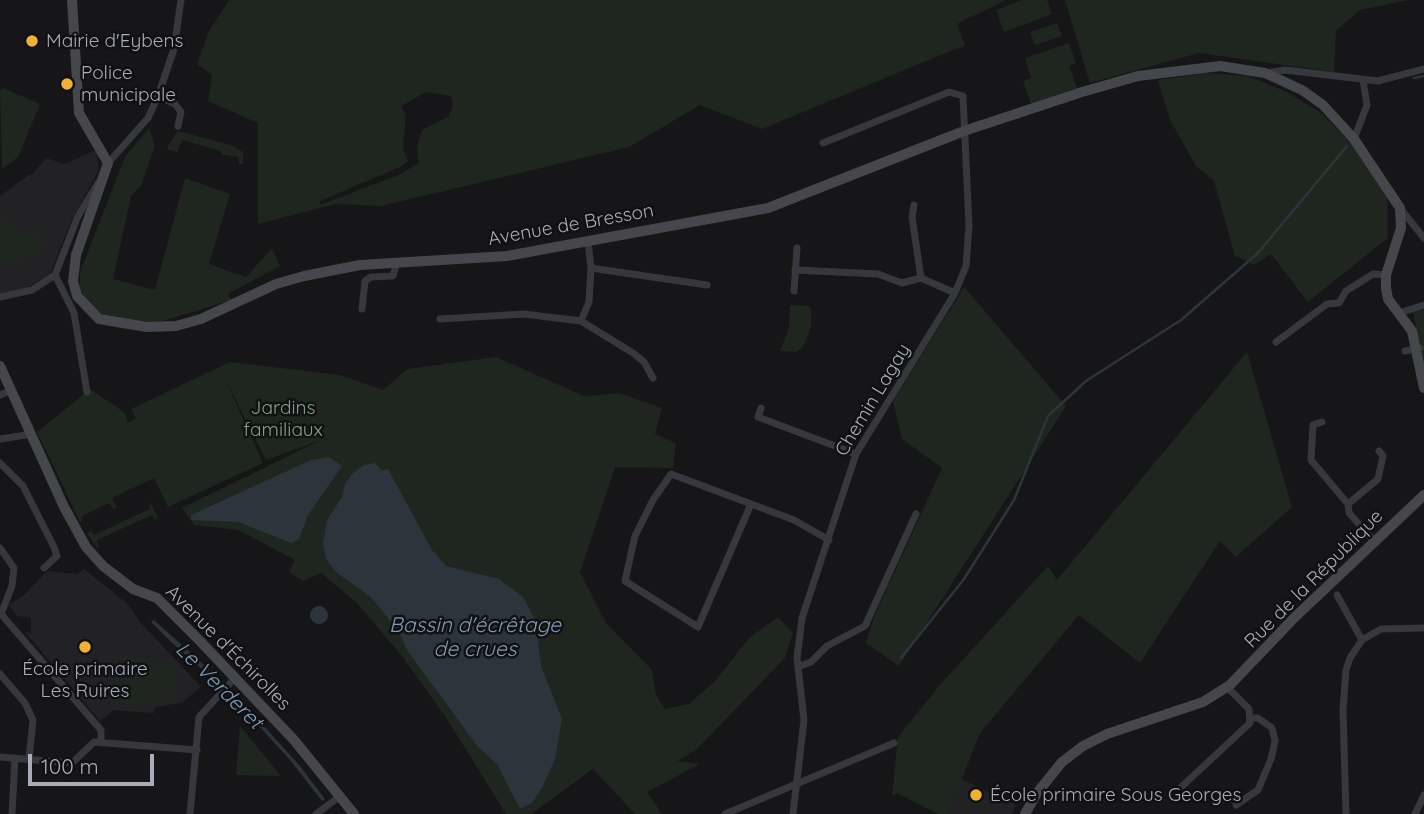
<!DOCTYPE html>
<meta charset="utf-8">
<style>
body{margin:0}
#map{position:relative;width:1424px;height:814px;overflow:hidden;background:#161618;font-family:Quicksand,sans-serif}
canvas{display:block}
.scale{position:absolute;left:28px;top:754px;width:126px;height:32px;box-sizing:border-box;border:4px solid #a8adb8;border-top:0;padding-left:9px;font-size:21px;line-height:24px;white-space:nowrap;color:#a8adb8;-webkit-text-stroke:5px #111113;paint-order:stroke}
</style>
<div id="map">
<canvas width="1424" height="814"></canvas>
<div class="scale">100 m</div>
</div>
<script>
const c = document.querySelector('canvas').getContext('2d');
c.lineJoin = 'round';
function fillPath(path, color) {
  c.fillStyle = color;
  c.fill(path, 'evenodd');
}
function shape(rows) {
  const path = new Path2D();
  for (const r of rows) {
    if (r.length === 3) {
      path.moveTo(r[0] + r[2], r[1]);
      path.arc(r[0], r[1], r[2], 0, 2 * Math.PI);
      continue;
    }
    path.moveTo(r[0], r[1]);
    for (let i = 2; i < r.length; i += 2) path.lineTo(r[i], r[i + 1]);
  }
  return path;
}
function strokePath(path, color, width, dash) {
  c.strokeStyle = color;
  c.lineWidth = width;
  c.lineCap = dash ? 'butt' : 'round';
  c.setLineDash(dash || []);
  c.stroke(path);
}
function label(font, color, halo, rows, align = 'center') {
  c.font = font + ' Quicksand,sans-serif';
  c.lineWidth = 5;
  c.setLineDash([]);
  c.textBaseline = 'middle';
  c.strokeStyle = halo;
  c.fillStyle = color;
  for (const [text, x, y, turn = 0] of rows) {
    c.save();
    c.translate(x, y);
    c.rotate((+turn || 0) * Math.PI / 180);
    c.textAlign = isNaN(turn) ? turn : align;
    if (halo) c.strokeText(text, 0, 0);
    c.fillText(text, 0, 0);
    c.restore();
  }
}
fillPath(shape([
 [96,150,99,170,72,219,50,274,19,292,0,295,0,196,30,174,32,175,46,158,64,164],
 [84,569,129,605,140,622,201,687,181,703,155,707,154,713,114,710,100,721,25,632,31,633,31,618,17,616,8,605,23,596,47,571,77,574],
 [961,779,1016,805,1012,814,948,814]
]), '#222225');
fillPath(shape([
 [229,0,1006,0,957,24,965,45,762,129,700,105,629,147,381,206,335,204,258,224,258,123,208,101,212,75,197,64,209,31],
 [426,92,451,96,453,106,448,117,422,130,417,147,419,163,399,175,320,205,320,201,400,167,408,161,403,148,406,115,401,106],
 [1023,0,1047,0,1052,14,1004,32,996,10],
 [1065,0,1409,0,1360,10,1336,31,1334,72,1199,53,1090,83],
 [1057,23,1062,36,1035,45,1030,32],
 [1069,43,1076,63,1069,66,1077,88,1031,104,1023,81,1031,78,1025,58],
 [1205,73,1247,76,1285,91,1320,112,1359,151,1387,191,1388,238,1308,302,1271,254,1254,265,1235,256,1214,181,1196,166,1170,120,1158,80],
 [3,88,40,104,18,157,2,169,0,91],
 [149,128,155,146,141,186,131,196,113,279,155,290,185,178,230,194,209,264,246,277,272,248,280,266,228,294,232,300,156,323,106,317,92,307,80,290,80,272,118,175,125,157],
 [178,131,234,146,243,152,243,164,239,164,238,157,221,154,221,151,182,140,177,152,169,150,167,147],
 [7,220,18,236,21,234,24,237,39,229,44,244,39,255,0,265,0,221],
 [964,287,1066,406,899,666,866,643,874,617,942,468,902,439,893,401],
 [790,305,809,306,811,309,811,327,803,347,796,352,780,351,789,328],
 [1424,310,1424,365,1413,312],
 [1247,352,1292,507,1236,557,1220,541,1140,663,1079,615,980,733,948,814,938,814,897,793,892,796,898,737,939,686,1048,566,1057,580],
 [496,357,584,396,620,393,662,408,655,434,676,443,673,468,615,467,580,572,606,623,652,670,656,695,665,709,689,704,715,681,749,638,778,617,793,633,785,658,697,749,677,761,700,764,647,792,662,814,635,814,593,769,531,814,506,814,447,719,401,655,357,603,321,573,303,581,289,572,295,560,238,530,194,525,182,508,321,440,266,460,225,379,263,463,168,507,154,478,112,498,117,508,113,509,109,503,82,516,83,520,80,522,37,432,90,389,124,412,128,423,136,419,131,409,230,362,340,375,383,390,407,369],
 [150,502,158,518,155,519,152,515,97,540,99,547,97,548,87,533,91,531,94,535,150,509],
 [124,656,153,658,149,706,120,704],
 [155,664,176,666,173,702,152,700],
 [240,726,281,776,236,775]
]), '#1e261f');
fillPath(shape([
 [329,457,342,466,308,515,299,539,291,543,238,522,191,520,191,515,311,460],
 [375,463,382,471,388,469,432,550,446,566,499,579,523,597,536,622,541,666,562,719,555,759,543,786,532,803,520,809,497,764,478,747,407,650,399,632,371,597,337,573,326,559,323,544,327,520,342,497,345,484,352,474,364,465],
 [319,615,9],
 [154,620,224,683,221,686,171,642,151,622],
 [232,691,300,766,325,799,322,801,290,760,229,693]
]), '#2c353c');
strokePath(shape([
 [1414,78,1424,76],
 [901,658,964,579,1014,500,1048,416,1086,381,1181,320,1258,253,1347,146]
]), '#2c353c', 2.5);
strokePath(shape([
 [1266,73,1285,70,1378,81,1424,69],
 [158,96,175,104,181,112,178,126],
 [1354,139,1367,105,1363,80],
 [108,163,148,118,158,96,174,49,181,0],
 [914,205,912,217,921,278],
 [1400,208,1424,238],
 [588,242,591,268,589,302,581,321,633,353,644,362,653,378],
 [591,268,707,285],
 [795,270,878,274,902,283,921,278,955,293],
 [55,275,74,313,87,392],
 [794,291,797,248],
 [0,297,32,290,55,275,78,216,98,183],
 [362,309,365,281,371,277,393,276,397,262],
 [1399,313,1424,305],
 [440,319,524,314,581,321],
 [1276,342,1327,304,1339,303,1346,291,1373,274,1386,275],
 [1405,351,1420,348],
 [0,395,11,390],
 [761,408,758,417,856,454],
 [1322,422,1313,425,1311,460,1348,504,1349,513,1376,543],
 [0,439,32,434],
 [0,463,23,486,54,547,57,556,44,568],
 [751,504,698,627,625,581,635,536,653,500,671,474,794,520,829,540],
 [1348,504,1378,479,1383,456,1379,451],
 [0,548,14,568,12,586,1,614,101,730,101,743],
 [1337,595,1362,640],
 [798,667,811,662,827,646,865,626,916,514],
 [0,674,25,703,33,720,29,759],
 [0,757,72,763,94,742,197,750],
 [1178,790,1250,723,1249,709,1227,687],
 [1236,805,1258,790,1271,759,1275,741,1272,728,1258,718,1252,718],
 [12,814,15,758],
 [190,814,199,717,235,678],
 [316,814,339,797],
 [725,814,894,743],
 [793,814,804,720,797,658,802,618,856,454,955,293,966,266,969,226,963,96,949,92,823,143],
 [1346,814,1343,710,1346,670,1350,658,1362,640,1381,629,1424,628],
 [1415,814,1424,795]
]), '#37383d', 7);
strokePath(shape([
 [72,0,79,113,108,163,76,255,73,281,77,296,99,319,147,327,176,326,201,319,276,284,304,276,360,265,507,256,768,208,964,131,1082,92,1138,76,1220,66,1265,73,1302,90,1323,105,1354,139,1400,208,1401,228,1386,275,1386,288,1388,299,1412,331,1424,388],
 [0,366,64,507,86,547,103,566,133,589,157,598,200,641,294,740,354,814],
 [1025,814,1037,793,1062,762,1083,746,1107,734,1203,702,1230,685,1295,617,1424,495]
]), '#45474d', 10);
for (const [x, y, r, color] of [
 [32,41,7,"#f2b134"],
 [67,84,7,"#f2b134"],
 [85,647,7,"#f2b134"],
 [976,795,7,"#f2b134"]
]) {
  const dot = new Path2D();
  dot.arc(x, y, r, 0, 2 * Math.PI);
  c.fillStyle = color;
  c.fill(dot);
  strokePath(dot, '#111113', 2.5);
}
label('19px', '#a8adb8', '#111113', [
 ["Mairie d'Eybens",46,41],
 ["Police",81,73],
 ["municipale",81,95],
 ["École primaire",85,669,"center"],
 ["Les Ruires",85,691,"center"],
 ["École primaire Sous Georges",990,795]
], 'left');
label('19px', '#a8adb8', '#111113', [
 ["Avenue de Bresson",571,225,-10],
 ["Chemin Lagay",873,400,-59],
 ["Rue de la République",1314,579,-45],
 ["Avenue d'Échirolles",228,648,45]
]);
label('19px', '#7fa381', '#111113', [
 ["Jardins",283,408],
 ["familiaux",283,430]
]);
label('italic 21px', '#7f9bb3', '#111113', [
 ["Bassin d'écrêtage",475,626],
 ["de crues",475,650],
 ["Le Verderet",219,686,45]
]);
</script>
